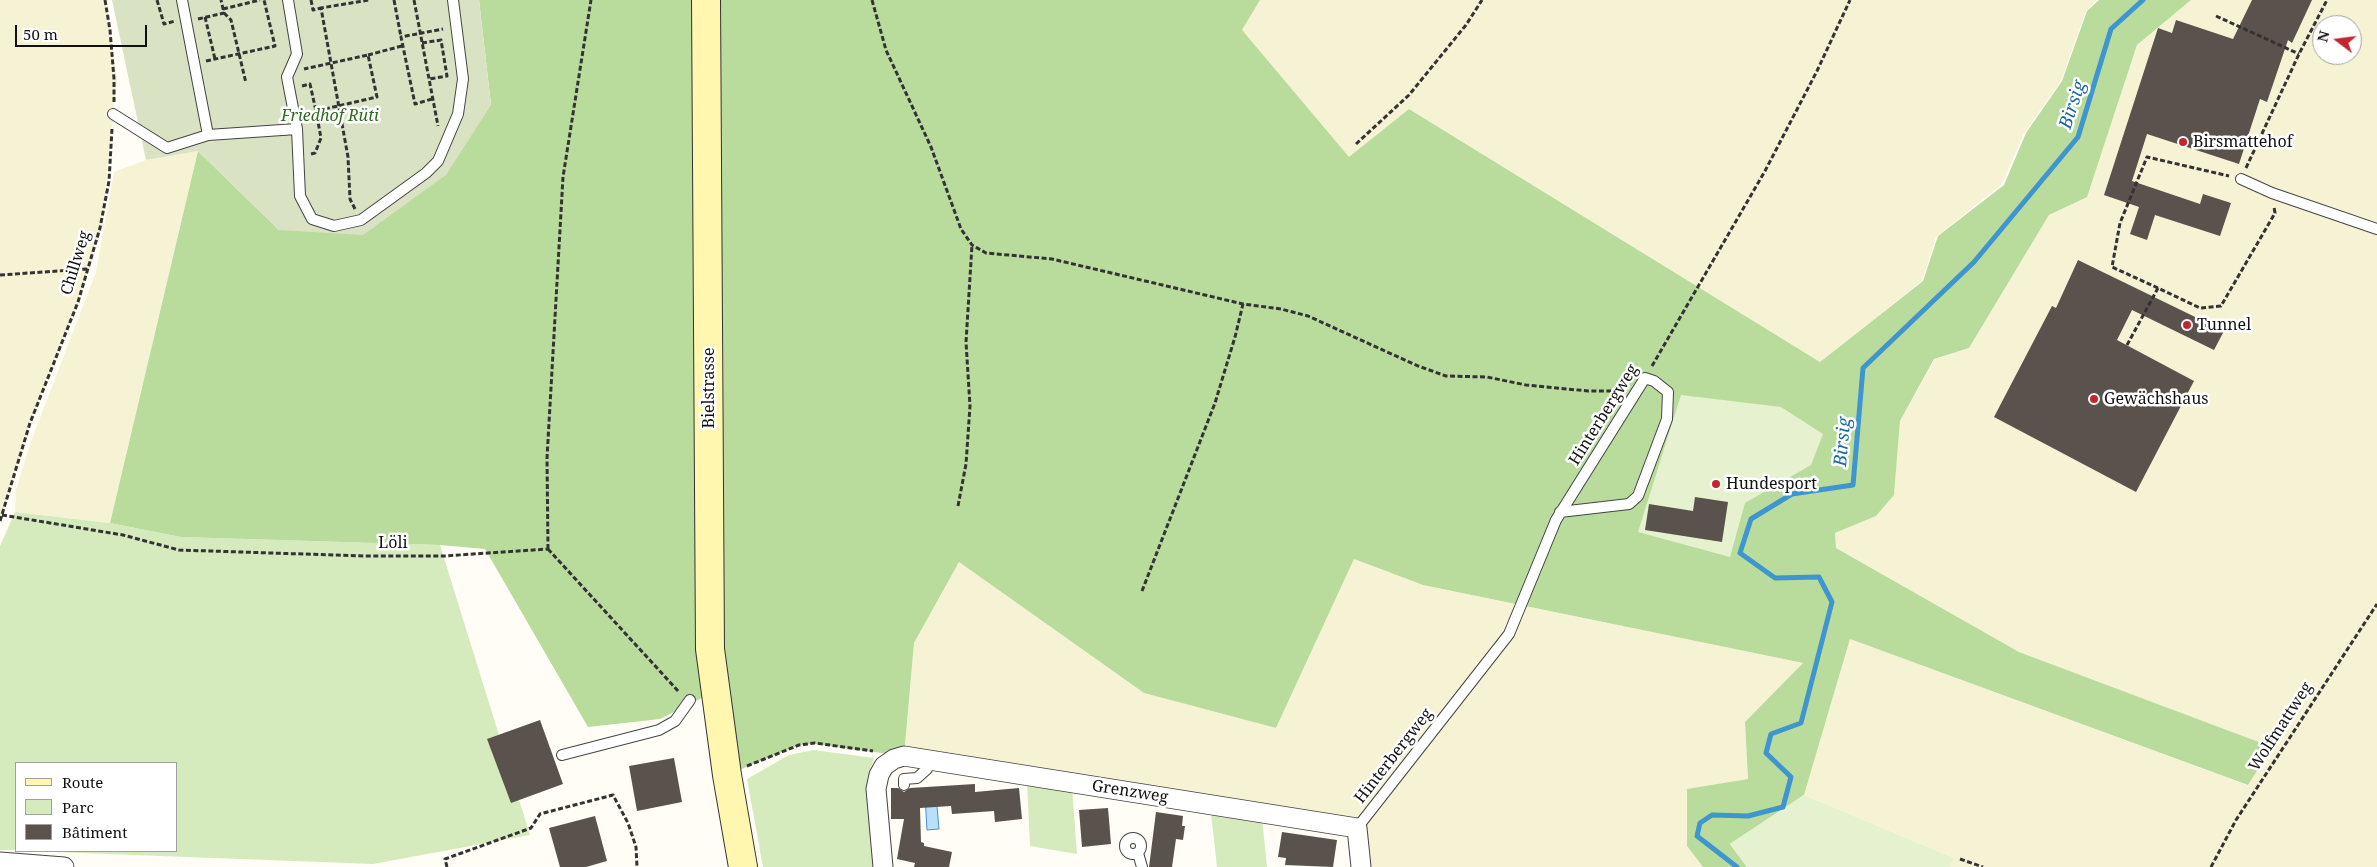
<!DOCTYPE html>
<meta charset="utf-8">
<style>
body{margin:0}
#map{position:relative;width:2377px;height:867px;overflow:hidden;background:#fffdf5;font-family:"Noto Serif",serif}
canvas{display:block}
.legend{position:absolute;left:15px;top:762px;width:162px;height:90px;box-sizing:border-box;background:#fff;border:1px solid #a0a0a0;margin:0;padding:6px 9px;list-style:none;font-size:15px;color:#111}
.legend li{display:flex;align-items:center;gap:10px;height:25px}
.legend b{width:25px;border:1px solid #a0a0a0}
.north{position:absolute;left:2312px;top:15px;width:50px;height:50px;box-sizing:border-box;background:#fff;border:1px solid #a0a0a0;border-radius:50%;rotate:285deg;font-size:14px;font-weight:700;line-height:20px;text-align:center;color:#111}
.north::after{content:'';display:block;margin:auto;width:18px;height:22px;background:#c4262e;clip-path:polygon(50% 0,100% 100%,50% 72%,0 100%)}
.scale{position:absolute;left:15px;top:25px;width:132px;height:22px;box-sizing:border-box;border:2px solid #111;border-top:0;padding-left:6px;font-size:15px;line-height:18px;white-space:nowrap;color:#111;-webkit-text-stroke:4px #fff;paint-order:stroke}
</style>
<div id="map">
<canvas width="2377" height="867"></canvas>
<ul class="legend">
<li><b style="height:6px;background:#fff6b0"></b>Route</li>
<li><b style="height:14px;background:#d5ebbd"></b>Parc</li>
<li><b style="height:14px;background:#5a524d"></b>Bâtiment</li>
</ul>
<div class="north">N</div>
<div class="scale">50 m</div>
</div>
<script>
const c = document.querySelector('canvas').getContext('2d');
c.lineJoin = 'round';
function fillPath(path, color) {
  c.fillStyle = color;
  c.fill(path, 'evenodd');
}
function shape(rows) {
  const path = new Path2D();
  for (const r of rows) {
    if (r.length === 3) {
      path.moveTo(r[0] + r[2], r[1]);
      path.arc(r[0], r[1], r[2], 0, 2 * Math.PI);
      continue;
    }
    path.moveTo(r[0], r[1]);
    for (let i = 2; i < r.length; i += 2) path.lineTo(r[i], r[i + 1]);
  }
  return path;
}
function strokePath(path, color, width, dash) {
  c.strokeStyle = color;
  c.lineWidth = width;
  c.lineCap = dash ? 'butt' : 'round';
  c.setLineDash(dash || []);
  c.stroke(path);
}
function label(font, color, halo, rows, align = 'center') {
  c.font = font + ' "Noto Serif",serif';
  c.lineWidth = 5;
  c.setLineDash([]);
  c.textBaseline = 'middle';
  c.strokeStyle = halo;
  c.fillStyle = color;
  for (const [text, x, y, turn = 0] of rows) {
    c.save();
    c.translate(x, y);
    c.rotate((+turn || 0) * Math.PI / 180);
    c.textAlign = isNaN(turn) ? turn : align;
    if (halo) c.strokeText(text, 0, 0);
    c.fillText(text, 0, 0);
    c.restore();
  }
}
fillPath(shape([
 [0,0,106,0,117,79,101,228,78,302,30,423,0,521],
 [1260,0,2097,0,2086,11,2061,81,2024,133,2002,184,1936,237,1922,281,1820,362,1409,109,1349,158,1241,30],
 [2191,0,2377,0,2377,867,1950,867,1954,858,1804,795,1850,639,2247,785,2271,747,2019,652,1836,548,1835,533,1876,516,1894,495,1900,421,1935,359,1969,348,2049,215,2087,196,2137,45],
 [2322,25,2352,25,2352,55,2322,55],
 [198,151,110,523,15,512,16,490,30,444,96,272,114,172,146,160],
 [1354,559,1423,585,1803,663,1745,722,1748,779,1687,846,1703,867,1361,867,1357,828,904,756,914,643,959,562,1144,693,1276,728]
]), '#f6f3d4');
fillPath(shape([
 [15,512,110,523,181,537,440,545,530,835,373,864,29,851,176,851,176,763,16,763,16,850,0,850,0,546],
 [814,750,874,758,867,781,875,867,763,867,747,779,789,755],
 [1027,781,1072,788,1077,854,1030,846],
 [1211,813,1262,818,1267,867,1217,867]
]), '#d5ebbd');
fillPath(shape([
 [479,0,1260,0,1242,30,1349,157,1409,109,1820,362,1923,281,1938,236,2004,185,2026,133,2062,81,2087,11,2099,0,2191,0,2137,45,2087,197,2049,215,1969,348,1934,359,1900,421,1894,495,1876,516,1835,533,1836,548,2019,652,2272,747,2248,785,1850,639,1804,795,1730,844,1747,867,1703,867,1687,846,1687,789,1748,779,1745,722,1803,663,1423,585,1354,559,1276,728,1144,693,959,562,914,643,904,756,815,744,799,745,727,775,714,692,660,719,588,727,485,549,440,545,181,537,110,523,198,151,279,230,491,105]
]), '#b9dc9c');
fillPath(shape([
 [112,0,479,0,491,105,446,175,363,235,279,230,198,151,146,160]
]), '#d9e3c4');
fillPath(shape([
 [1681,395,1781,407,1823,434,1811,465,1745,503,1730,557,1638,532],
 [1804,795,1954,858,1950,867,1747,867,1730,844]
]), '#e6f2cf');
const water = shape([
 [925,795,936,795,939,829,927,830,925,795]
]);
fillPath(water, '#b9e0f7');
strokePath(water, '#3f96cf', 1);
strokePath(shape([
 [1737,867,1697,836,1700,823,1712,815,1748,816,1783,807,1791,777,1766,753,1771,734,1801,723,1832,602,1819,577,1775,578,1740,553,1751,519,1792,494,1853,485,1863,368,1974,262,2078,137,2111,29,2143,0]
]), '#3f96cf', 5);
fillPath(shape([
 [2252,0,2312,0,2292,43,2288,40,2267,102,2260,99,2239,164,2147,134,2132,181,2200,204,2203,194,2231,203,2220,236,2155,215,2147,240,2130,234,2139,207,2104,195,2158,28,2172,33,2176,20,2233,39],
 [2078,260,2224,331,2214,350,2132,310,2117,340,2194,381,2136,492,1994,417,2052,306,2056,308],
 [1695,497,1728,502,1722,542,1645,530,1649,504,1693,511],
 [540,720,563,784,511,803,487,739],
 [674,758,682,802,637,811,629,766],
 [975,784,975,792,1019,788,1022,819,995,822,994,811,952,814,951,806,920,808,921,842,924,843,924,846,952,852,949,867,914,867,915,863,897,859,904,819,891,819,891,788,898,788,904,792,910,788],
 [1108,808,1111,844,1082,847,1079,810],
 [1156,812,1183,816,1182,826,1185,826,1183,840,1176,839,1172,867,1149,867],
 [595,816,607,861,586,867,560,867,549,828],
 [1282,832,1337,840,1333,867,1285,865,1286,858,1278,857]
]), '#5a524d');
const lane = shape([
 [182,0,208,135],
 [113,114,167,148,208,135,297,129,287,77,297,54,288,0],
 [297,129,300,196,312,219,334,226,361,220,426,173,438,161,458,114,463,79,453,0],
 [2241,179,2272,193,2377,229],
 [562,755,659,730,675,721,690,700],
 [904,785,904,779,917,778,927,769,928,759],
 [1357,828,1509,634,1556,520,1645,378,1654,381,1668,392,1667,419,1638,496,1629,504,1560,512],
 [1133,846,8],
 [1138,853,1142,867]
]);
const street = shape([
 [0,862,64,867],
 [883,867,876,789,879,775,884,766,894,759,904,756,1357,828,1361,867]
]);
const secondary = shape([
 [706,0,710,649,727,775,743,867]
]);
strokePath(lane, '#444', 12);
strokePath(street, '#444', 21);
strokePath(secondary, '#333', 30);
strokePath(shape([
 [105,0,110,30,114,79,114,103],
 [157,0,164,24,175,21],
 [311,0,313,10,321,8],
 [394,0,401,37],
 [414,0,438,126],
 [872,0,886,50,931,147,961,229,972,245,986,253,1052,259,1243,304,1281,309,1308,316,1418,366,1446,376,1487,377,1526,385,1588,391,1621,391],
 [223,9,260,0],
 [224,13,231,20,246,83],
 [2216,16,2299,54],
 [205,17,215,59],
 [198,19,224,13,221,0],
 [422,43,441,40,447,76,429,79],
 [368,55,402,46],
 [206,61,275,46,264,0],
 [302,86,310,84,316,111,377,97,368,55,304,69],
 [432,99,415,104,401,37,443,29],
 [1356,144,1409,95,1466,25,1482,0],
 [311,154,315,153,321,138,316,111],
 [2246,168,2299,54,2327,0],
 [355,209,350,199,348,157,321,8,369,0],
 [0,275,87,269],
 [2158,288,2112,267,2120,223,2147,157,2229,176],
 [2127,345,2158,288,2200,308,2221,306,2275,213,2274,207],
 [1652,366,1765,171,1817,71,1850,0],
 [958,506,966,464,970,406,966,342,972,245],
 [2,515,123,535,179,550,364,556,444,556,548,549],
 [0,521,30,423,78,302,100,228,109,181,112,129],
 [548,549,547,458,563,177,591,0],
 [548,549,679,692],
 [1142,591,1215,403,1235,337,1243,304],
 [747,766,799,745,815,743,873,751],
 [1960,859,1983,867],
 [447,867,445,859,531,828,540,814,613,795,628,823,636,847,637,867],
 [2211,867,2236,820,2377,604]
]), '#333', 3, [5, 2.5]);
strokePath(lane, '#fff', 10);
strokePath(street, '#fff', 19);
strokePath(secondary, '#fff6b0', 28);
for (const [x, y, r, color] of [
 [2183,142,5,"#c4262e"],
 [2187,325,5,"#c4262e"],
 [2094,399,5,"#c4262e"],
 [1716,484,5,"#c4262e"]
]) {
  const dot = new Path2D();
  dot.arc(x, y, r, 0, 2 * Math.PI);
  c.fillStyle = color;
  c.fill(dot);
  strokePath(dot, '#fff', 2);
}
label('italic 16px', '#2f6b1f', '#fff', [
 ["Friedhof Rüti",330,116]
]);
label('16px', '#111', '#fff', [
 ["Birsmattehof",2193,142],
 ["Tunnel",2197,325],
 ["Gewächshaus",2104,399],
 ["Hundesport",1726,484]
], 'left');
label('16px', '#111', '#fff', [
 ["Chillweg",76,263,-73],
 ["Bielstrasse",709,388,-90],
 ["Hinterbergweg",1604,415,-58],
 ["Löli",393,543],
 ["Wolfmattweg",2281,727,-57],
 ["Hinterbergweg",1394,756,-52],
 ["Grenzweg",1130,792,9]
]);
label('italic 18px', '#1768a6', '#fff', [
 ["Birsig",2073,105,-72],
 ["Birsig",1843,442,-85]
]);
</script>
